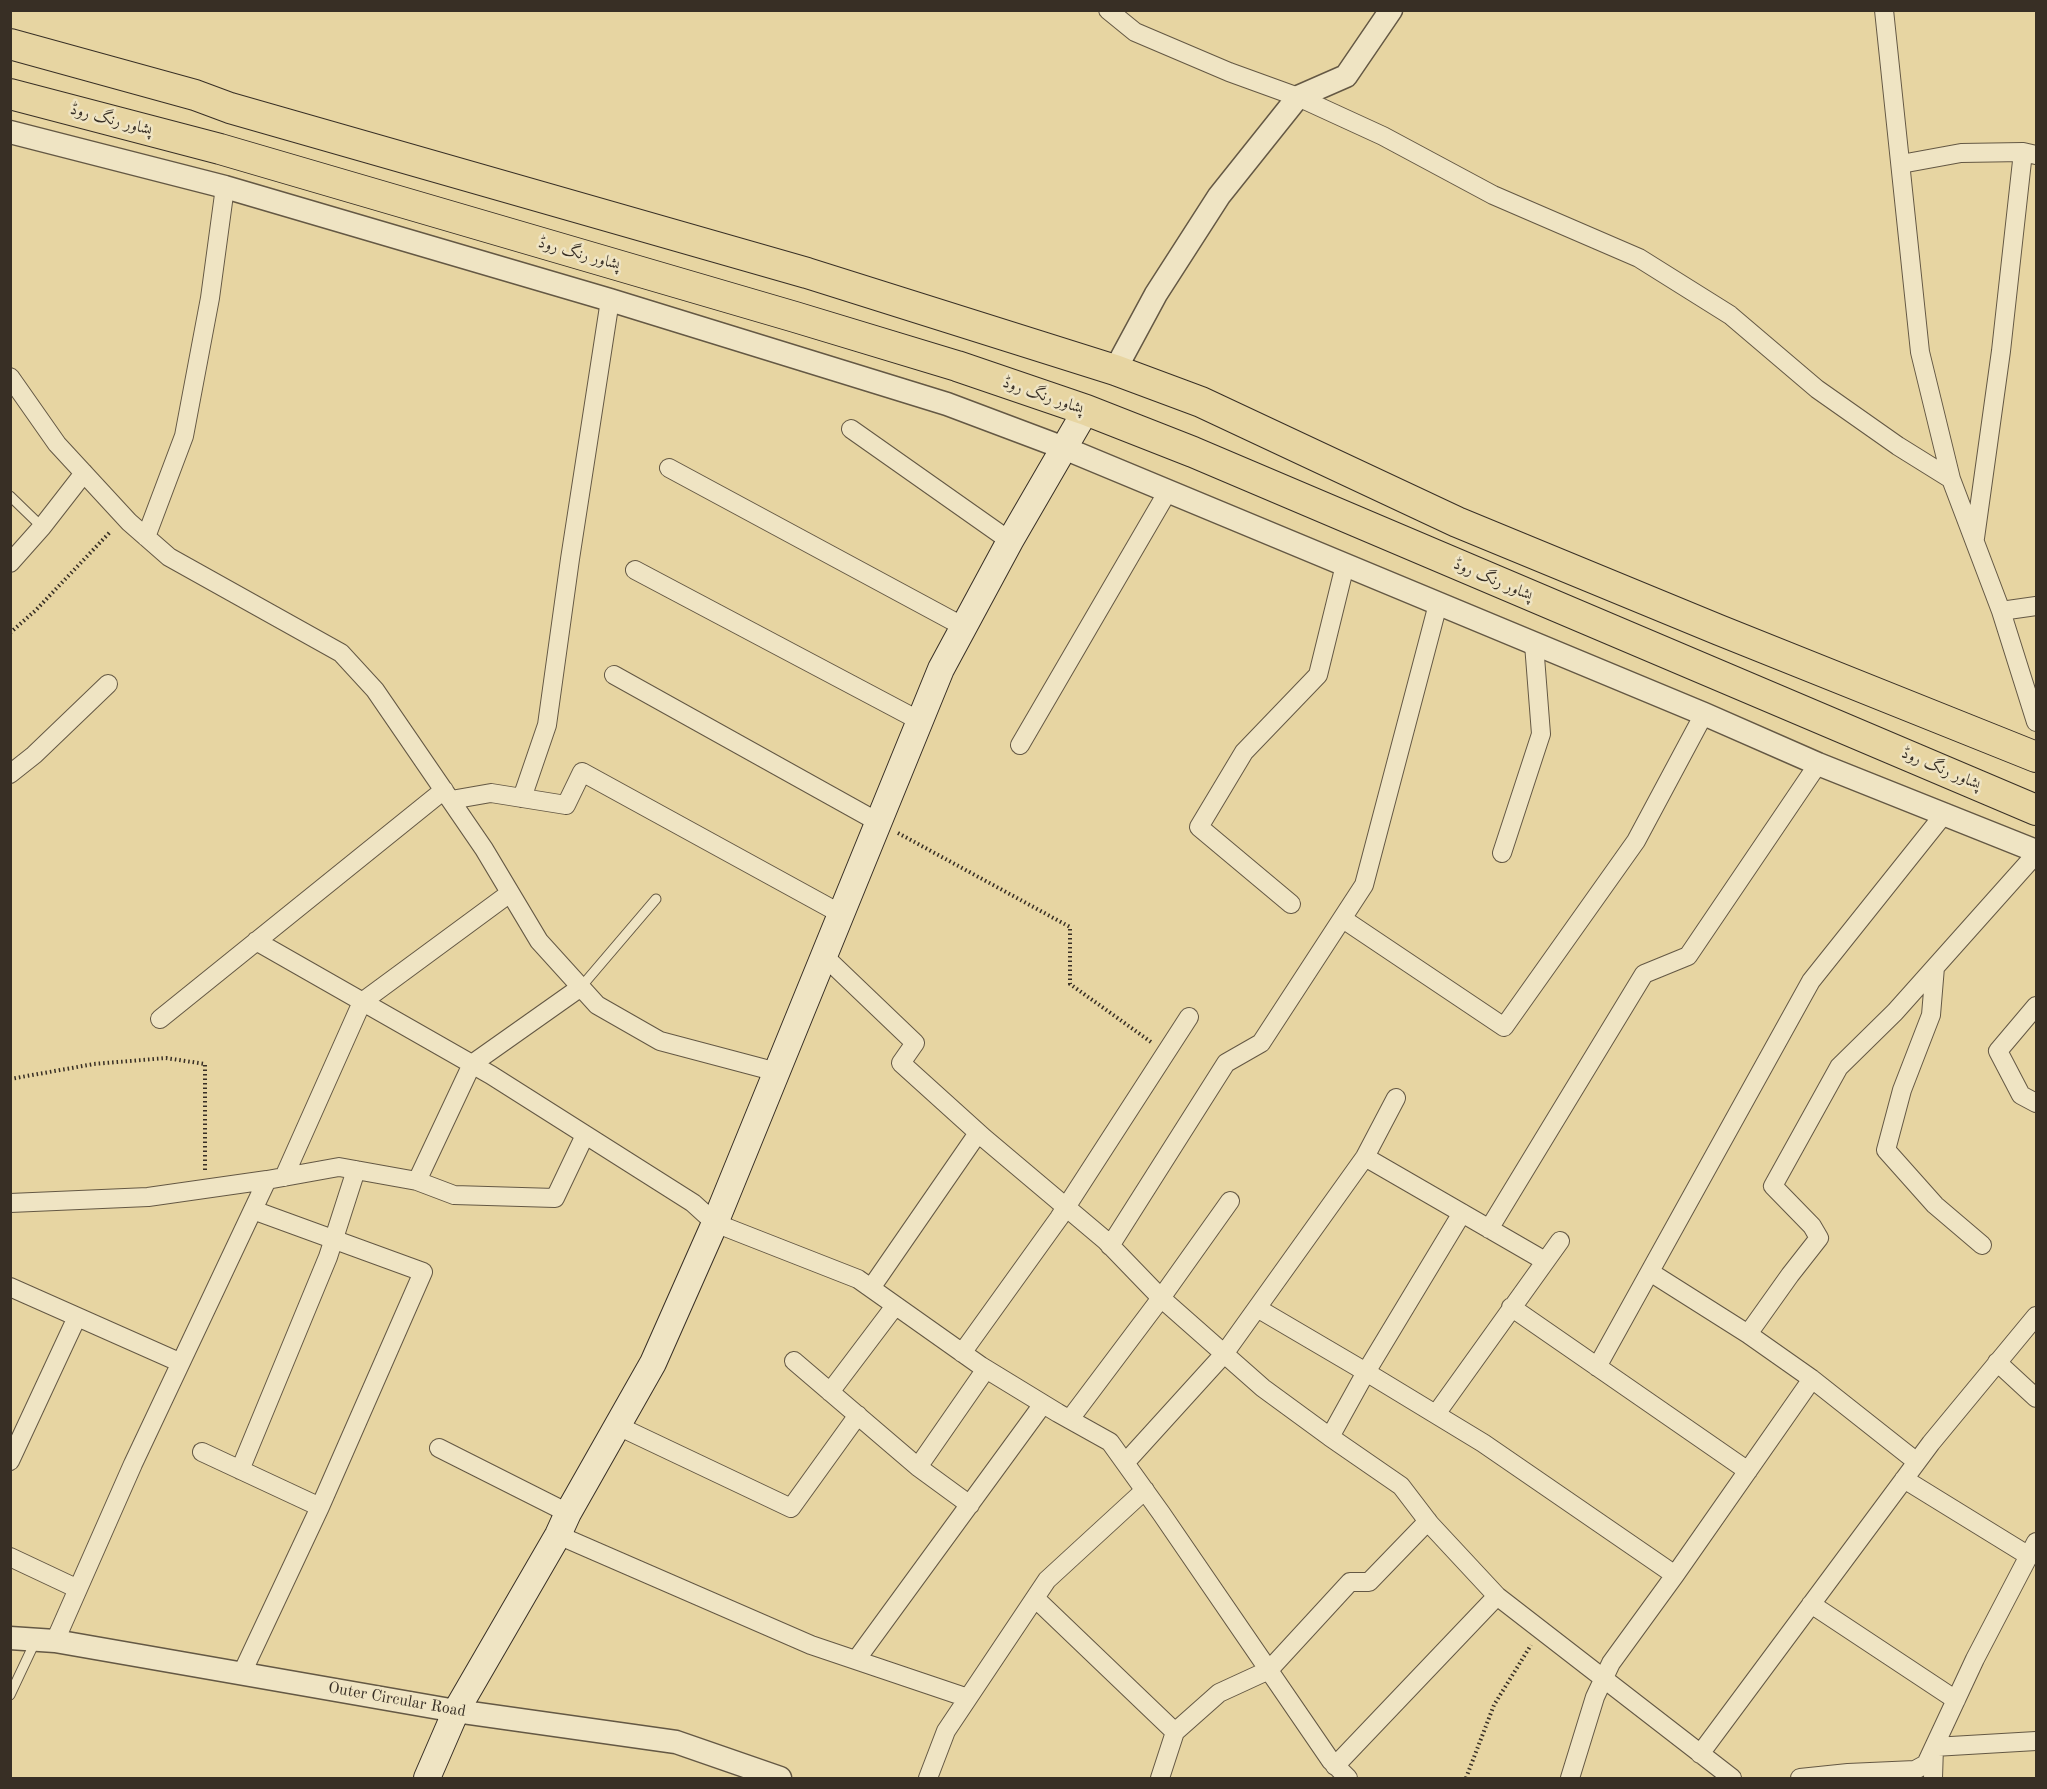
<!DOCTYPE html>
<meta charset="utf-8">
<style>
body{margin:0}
#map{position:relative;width:2047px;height:1789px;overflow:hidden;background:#e7d5a2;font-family:"Old Standard TT",serif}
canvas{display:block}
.frame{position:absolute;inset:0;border:12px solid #382f25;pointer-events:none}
</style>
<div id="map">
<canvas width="2047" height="1789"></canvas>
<div class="frame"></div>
</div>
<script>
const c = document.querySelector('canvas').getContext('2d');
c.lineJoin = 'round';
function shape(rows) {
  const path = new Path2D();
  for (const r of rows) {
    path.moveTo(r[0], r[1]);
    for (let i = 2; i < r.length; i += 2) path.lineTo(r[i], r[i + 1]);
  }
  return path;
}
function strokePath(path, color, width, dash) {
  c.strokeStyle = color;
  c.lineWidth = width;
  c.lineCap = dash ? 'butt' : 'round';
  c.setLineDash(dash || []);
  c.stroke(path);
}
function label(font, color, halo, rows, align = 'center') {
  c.font = font + ' "Old Standard TT",Amiri,serif';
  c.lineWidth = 5;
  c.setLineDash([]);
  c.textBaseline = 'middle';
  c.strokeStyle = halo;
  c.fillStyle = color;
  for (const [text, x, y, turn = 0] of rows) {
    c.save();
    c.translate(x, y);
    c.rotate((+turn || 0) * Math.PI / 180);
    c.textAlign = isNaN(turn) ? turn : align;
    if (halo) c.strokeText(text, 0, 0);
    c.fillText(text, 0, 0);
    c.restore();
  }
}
const service = shape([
 [10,496,42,527],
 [581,987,656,899],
 [10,1695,35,1642]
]);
const minor = shape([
 [1108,10,1135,32,1229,72,1298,97,1383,136,1493,195,1639,258,1730,315,1817,389,1898,446,1951,479,2001,611,2036,722],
 [1884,10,1920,352,1951,479],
 [1901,164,1961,153,2023,152,2036,155],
 [10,377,57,444,129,522,169,557,341,653,375,690,484,849,539,941,597,1005,660,1041,777,1072],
 [851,429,1010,541],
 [669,468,964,627],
 [146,537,184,436,210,298,225,187],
 [1975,538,2001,351,2023,152],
 [10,563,42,527,84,473],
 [635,570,920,721],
 [2001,611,2036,606],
 [614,675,878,822],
 [1020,745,1168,491],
 [10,774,34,755,108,684],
 [522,798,547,725,570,559,610,300],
 [451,800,491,793,566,805,582,772,841,914],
 [1502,853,1541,734,1534,644],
 [1291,904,1199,827,1244,752,1318,675,1345,565],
 [1343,919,1504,1027,1636,841,1704,714],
 [256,941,491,1075,693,1203,715,1223,858,1279,981,1366,1058,1413,1110,1442,1161,1513,1331,1761,1348,1778],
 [824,956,915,1043,901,1063,984,1138,1105,1240,1161,1298,1263,1388,1330,1437,1401,1486,1430,1524,1497,1596,1732,1778],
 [1935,967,1931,1015,1902,1090,1886,1150,1935,1205,1982,1245],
 [2036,1006,1998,1051,2021,1095,2036,1103],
 [160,1019,444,790],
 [1365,1157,1545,1261],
 [284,1177,362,1002,510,893],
 [417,1181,472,1064,581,987],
 [10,1203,148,1197,267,1180,339,1167,417,1181,454,1195,555,1198,585,1135],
 [1489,1229,1644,974,1688,956,1818,764],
 [1110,1246,1226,1063,1261,1043,1364,885,1438,604],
 [1650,1272,1748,1334,1812,1379,1917,1462],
 [10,1287,179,1362],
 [871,1288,978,1133],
 [1511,1307,1748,1471],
 [1257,1308,1366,1372,1483,1443,1675,1575],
 [1748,1334,1790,1275,1819,1238,1812,1226,1773,1186,1839,1067,1895,1012,2036,854],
 [962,1353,1059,1218,1189,1017],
 [794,1361,918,1467,970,1505],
 [1997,1362,2036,1398],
 [1597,1367,1811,981,1945,813],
 [830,1392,895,1306],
 [1436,1414,1560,1241],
 [1070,1419,1161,1298,1230,1201],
 [618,1426,791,1508,858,1415],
 [1330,1437,1366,1372,1462,1213],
 [439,1448,568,1513],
 [202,1452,320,1507],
 [10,1461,77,1317],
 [1125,1463,1224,1354,1365,1157,1396,1098],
 [918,1467,986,1369],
 [240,1470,328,1257,356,1170],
 [1904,1479,2029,1556],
 [558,1535,811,1645,968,1698],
 [10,1557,78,1589],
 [1035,1598,1175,1732],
 [1811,1604,1956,1700],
 [55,1641,133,1464,267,1180],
 [856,1660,1043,1404],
 [242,1673,320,1507,423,1272,253,1210],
 [1700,1754,1931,1443,2036,1316],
 [1335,1766,1497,1596],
 [928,1778,946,1731,1047,1580,1145,1490],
 [1160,1778,1175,1732,1219,1693,1269,1670,1350,1582,1369,1582,1428,1521],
 [1570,1778,1595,1697,1611,1663,1675,1575,1812,1379],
 [1800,1778,1848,1773,1915,1770,1926,1764,1975,1659,2036,1542],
 [1933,1778,1934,1747,2036,1741]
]);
const tertiary = shape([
 [10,132,225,187,610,300,947,404,1064,448,1704,714,1818,764,2036,851],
 [1115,370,1156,294,1219,196,1298,97,1346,76,1391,10],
 [10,1638,55,1641,456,1711,676,1742,780,1778]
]);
const secondary = shape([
 [427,1778,456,1711,558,1535,568,1513,653,1363,715,1223,941,669,1010,541,1086,410]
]);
const trunk = shape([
 [10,44,195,95,230,108,807,273,1115,370,1201,402,1457,522,1719,630,2036,757],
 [10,94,220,149,795,317,957,366,1086,410,1193,452,2036,810]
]);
strokePath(service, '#645844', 11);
strokePath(minor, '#645844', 20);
strokePath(tertiary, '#645844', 25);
strokePath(secondary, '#382f25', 28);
strokePath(trunk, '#382f25', 32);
strokePath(shape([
 [10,633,36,610,111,531],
 [898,833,1070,927,1070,984,1151,1042],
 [10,1079,94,1064,166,1058,205,1064,205,1170],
 [1466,1778,1494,1705,1531,1645]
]), '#382f25', 4, [1.5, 3]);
strokePath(service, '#efe4c3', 9);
strokePath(minor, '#efe4c3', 18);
strokePath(tertiary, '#efe4c3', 22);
strokePath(secondary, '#efe4c3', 26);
strokePath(trunk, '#e7d5a2', 30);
label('16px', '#382f25', '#efe4c3', [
 ["پشاور رنگ روڈ",111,120,15],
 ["پشاور رنگ روڈ",579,254,16],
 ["پشاور رنگ روڈ",1043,396,19],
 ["پشاور رنگ روڈ",1493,580,23],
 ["پشاور رنگ روڈ",1941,769,23],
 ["Outer Circular Road",397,1700,10]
]);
</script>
